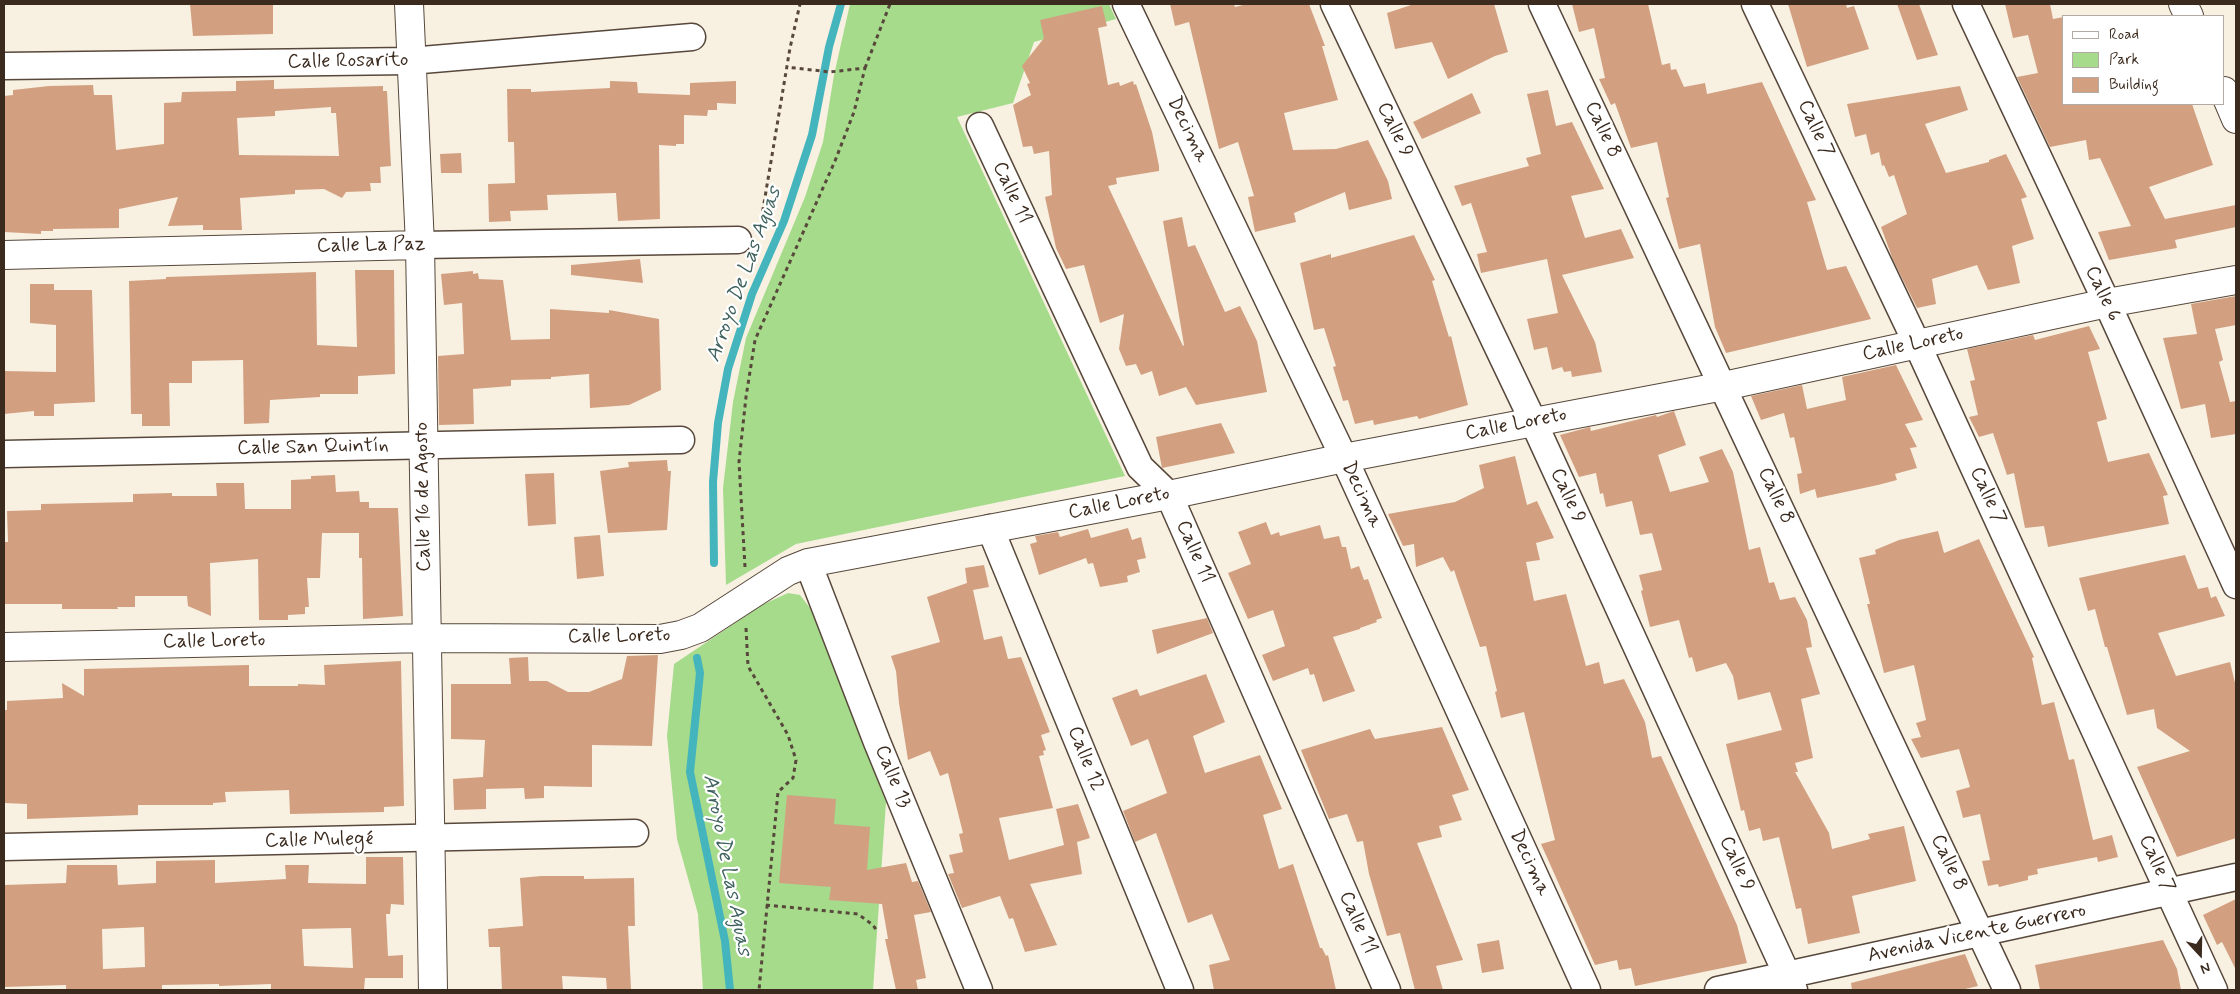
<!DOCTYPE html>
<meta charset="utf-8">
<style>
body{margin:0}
#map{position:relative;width:2240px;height:994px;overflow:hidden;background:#f8f1e2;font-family:Mynerve,sans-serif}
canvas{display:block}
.frame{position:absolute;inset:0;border:5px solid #3b2a1e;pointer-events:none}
.legend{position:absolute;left:2062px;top:15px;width:162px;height:90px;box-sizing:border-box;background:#fff;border:1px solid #b1aaa5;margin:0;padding:6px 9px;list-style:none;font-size:15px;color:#3b2a1e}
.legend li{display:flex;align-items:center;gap:10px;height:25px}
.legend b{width:25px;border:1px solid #b1aaa5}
.north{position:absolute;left:2175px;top:929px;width:50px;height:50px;-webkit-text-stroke:4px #fff;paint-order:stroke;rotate:159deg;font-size:14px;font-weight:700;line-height:20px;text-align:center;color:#3b2a1e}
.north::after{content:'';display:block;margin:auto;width:18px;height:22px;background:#3b2a1e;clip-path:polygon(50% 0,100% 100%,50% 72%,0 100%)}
</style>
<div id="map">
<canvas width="2240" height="994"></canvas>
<div class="frame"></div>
<ul class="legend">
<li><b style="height:6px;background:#fff"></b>Road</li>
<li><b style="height:14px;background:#a5db8b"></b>Park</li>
<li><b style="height:14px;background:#d2a081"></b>Building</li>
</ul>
<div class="north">N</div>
</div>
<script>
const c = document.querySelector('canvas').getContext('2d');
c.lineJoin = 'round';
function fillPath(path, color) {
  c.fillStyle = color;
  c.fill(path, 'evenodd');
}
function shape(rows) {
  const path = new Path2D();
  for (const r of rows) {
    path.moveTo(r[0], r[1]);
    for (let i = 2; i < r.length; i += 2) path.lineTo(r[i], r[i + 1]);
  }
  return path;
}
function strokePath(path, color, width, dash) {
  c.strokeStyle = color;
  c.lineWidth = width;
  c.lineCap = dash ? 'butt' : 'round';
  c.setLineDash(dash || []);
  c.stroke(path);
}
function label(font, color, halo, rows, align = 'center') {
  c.font = font + ' Mynerve,sans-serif';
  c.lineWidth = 4.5;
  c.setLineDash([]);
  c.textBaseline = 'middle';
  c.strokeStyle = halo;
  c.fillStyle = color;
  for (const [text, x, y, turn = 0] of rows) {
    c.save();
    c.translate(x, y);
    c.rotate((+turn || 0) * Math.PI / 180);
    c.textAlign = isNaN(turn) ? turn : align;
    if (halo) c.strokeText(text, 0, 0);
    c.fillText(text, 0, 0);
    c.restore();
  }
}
fillPath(shape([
 [850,4,1109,4,1116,19,1034,42,1013,103,957,117,1125,476,796,544,726,585,723,488,733,402,746,338,805,197,823,142,834,75],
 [788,593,800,595,810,608,886,802,873,990,703,990,698,914,677,839,667,736,674,664,762,605]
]), '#a5db8b');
strokePath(shape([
 [714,563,713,482,718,423,728,369,752,294,784,221,812,135,829,47,841,4],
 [697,658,700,673,690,772,725,941,730,990]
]), '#45b5bd', 8);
fillPath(shape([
 [190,4,273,4,273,34,193,36],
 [1170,4,1234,4,1235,7,1247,4,1309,4,1325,46,1322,46,1338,100,1284,113,1293,150,1336,149,1368,140,1388,181,1392,199,1349,210,1345,192,1294,213,1296,222,1255,232,1248,197,1254,196,1238,142,1219,149,1189,22,1175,26],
 [1414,4,1494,4,1508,52,1495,56,1448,79,1432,42,1395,49,1387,13],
 [1572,4,1648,4,1662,65,1670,63,1671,70,1676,69,1684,87,1705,83,1707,94,1762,82,1816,200,1807,202,1827,270,1846,266,1871,319,1726,353,1715,327,1700,244,1679,249,1666,198,1669,197,1657,142,1631,148,1615,103,1611,105,1599,79,1605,78,1594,28,1579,32],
 [1788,4,1846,4,1847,8,1854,6,1869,49,1807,67],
 [1897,4,1919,4,1938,55,1917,60],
 [2005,4,2050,4,2053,19,2064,17,2064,104,2192,104,2213,165,2149,187,2165,219,2236,205,2236,227,2175,240,2177,248,2109,260,2098,232,2131,226,2100,158,2089,160,2086,140,2050,147,2017,77,2038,73,2028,35,2013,38],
 [1102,6,1107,26,1098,28,1108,85,1119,82,1120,86,1133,81,1134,85,1136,84,1152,132,1159,166,1159,171,1116,178,1117,184,1108,186,1183,346,1184,345,1163,221,1182,217,1188,247,1195,245,1225,312,1240,306,1257,341,1267,392,1196,405,1186,387,1159,396,1152,371,1141,375,1136,364,1126,366,1119,349,1124,314,1100,323,1084,265,1066,269,1056,248,1045,197,1052,195,1049,151,1034,154,1032,146,1023,147,1013,105,1031,95,1027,84,1030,83,1022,66,1044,38,1040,20],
 [274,80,274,89,383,86,383,91,387,91,391,166,380,167,381,183,370,183,371,191,346,192,342,198,324,189,295,190,295,194,240,198,242,230,203,230,203,225,168,226,178,197,119,209,119,228,53,229,53,231,41,231,41,234,4,232,4,96,13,95,13,90,49,86,93,85,94,95,112,95,116,150,164,144,164,103,181,102,182,92,236,91,236,81],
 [331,107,331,113,336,113,339,156,239,155,237,118,275,116,275,111],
 [610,81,637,82,638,93,690,95,690,83,736,81,736,104,717,103,717,110,708,110,707,116,684,115,684,144,676,144,676,146,659,145,660,219,618,221,616,193,547,195,548,210,510,211,511,221,489,222,488,184,515,183,514,142,508,142,507,89,531,89,531,92,610,88],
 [1960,86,1968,110,1925,124,1946,173,1989,162,1989,160,2006,154,2027,197,2021,199,2034,239,2012,246,2020,283,1988,290,1977,265,1932,279,1936,304,1917,308,1893,260,1881,227,1907,214,1894,175,1889,177,1884,165,1882,166,1879,152,1871,155,1866,134,1855,137,1847,104],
 [1548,90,1556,126,1572,122,1604,189,1571,196,1585,238,1621,229,1634,258,1562,275,1595,342,1602,372,1572,377,1571,371,1564,372,1562,367,1552,370,1547,347,1534,350,1527,319,1558,313,1547,259,1481,273,1477,254,1487,252,1471,203,1462,206,1454,186,1529,166,1526,158,1541,154,1527,94],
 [1472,93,1481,113,1422,139,1413,122],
 [461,153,462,173,441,173,440,154],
 [1414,235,1435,280,1432,281,1449,337,1451,336,1468,405,1419,419,1417,416,1374,425,1373,420,1355,424,1348,400,1343,401,1333,367,1336,366,1324,328,1314,330,1300,263,1331,254,1331,258],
 [640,259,643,283,571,275,571,265],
 [355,270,394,270,395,374,358,376,358,394,320,394,320,397,270,400,269,423,244,424,243,360,192,361,192,383,169,383,170,426,142,426,142,414,131,414,129,281,166,279,166,277,316,272,317,345,357,347],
 [473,271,473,274,478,273,479,279,503,280,511,340,550,339,550,309,609,313,609,310,659,319,661,390,629,405,590,408,589,374,551,377,551,379,511,380,511,386,473,389,474,424,439,425,438,356,464,354,462,303,444,305,441,274],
 [30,284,54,284,54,290,92,290,95,402,54,404,54,416,34,416,34,411,4,414,4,371,56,372,56,325,30,323],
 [2236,296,2236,325,2215,329,2223,360,2219,362,2230,402,2236,401,2236,434,2211,438,2205,404,2181,409,2163,338,2197,334,2191,304],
 [2089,326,2100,349,2088,352,2107,419,2097,422,2108,462,2149,453,2168,495,2163,496,2169,524,2048,547,2044,526,2025,528,2014,473,2007,475,1993,433,1979,437,1969,417,1978,415,1970,381,1975,380,1967,349,2033,335,2035,340],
 [1896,365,1923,420,1905,424,1917,447,1910,448,1917,468,1895,474,1897,480,1878,485,1817,498,1815,489,1800,494,1797,474,1802,473,1794,437,1790,438,1784,413,1761,420,1751,396,1802,385,1807,409,1846,400,1842,377],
 [1674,411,1686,445,1658,455,1670,492,1709,482,1699,457,1722,449,1733,472,1749,550,1760,547,1769,583,1774,582,1780,600,1795,597,1807,620,1812,647,1806,648,1820,694,1801,699,1813,758,1795,763,1798,772,1795,772,1829,833,1832,849,1870,839,1868,834,1904,826,1916,881,1852,896,1860,933,1808,944,1801,908,1796,909,1779,837,1763,841,1760,828,1749,831,1744,810,1741,811,1726,744,1782,730,1770,692,1738,700,1733,676,1726,663,1696,672,1692,657,1689,658,1679,620,1650,627,1641,591,1643,590,1639,575,1662,570,1652,533,1640,535,1632,501,1606,507,1603,493,1600,494,1596,473,1579,477,1560,435,1590,427,1591,431,1656,415,1657,417],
 [1221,423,1235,453,1162,468,1156,437],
 [1515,456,1527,505,1537,501,1554,538,1536,543,1540,560,1526,562,1534,601,1566,594,1586,666,1599,662,1604,684,1624,679,1645,722,1652,758,1661,756,1737,925,1747,963,1635,986,1631,968,1619,970,1617,960,1595,965,1541,844,1555,840,1524,712,1501,718,1495,692,1497,691,1486,646,1480,647,1454,570,1451,572,1443,557,1416,567,1414,544,1403,546,1388,514,1455,502,1484,488,1479,465],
 [667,460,668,471,671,471,667,530,608,533,600,471,629,467,628,462],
 [554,473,556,524,528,526,525,474],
 [335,475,336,492,359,491,360,502,369,502,369,508,398,508,403,616,363,619,362,558,359,558,359,533,322,533,320,578,307,578,309,607,305,607,305,614,288,615,288,620,259,620,258,559,210,563,211,616,188,606,187,596,135,596,135,607,117,607,118,609,62,609,62,604,5,604,4,542,8,542,7,511,41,510,41,504,133,502,133,494,172,493,172,496,217,496,216,483,244,483,245,509,291,509,291,480,311,479,311,476],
 [1266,522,1271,535,1279,532,1280,536,1320,525,1324,539,1339,536,1342,547,1346,547,1351,569,1359,566,1364,580,1368,579,1382,618,1376,620,1377,622,1360,628,1360,629,1333,637,1355,691,1323,702,1314,674,1310,675,1308,668,1273,681,1262,655,1285,646,1273,610,1248,619,1228,573,1251,564,1238,532],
 [1128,528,1132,540,1141,537,1146,558,1137,560,1140,572,1127,576,1128,582,1100,587,1093,563,1088,564,1086,558,1039,575,1030,544,1037,542,1035,536,1058,532,1060,537,1088,529,1091,538],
 [1938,531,1944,553,1979,539,2034,657,2032,658,2042,705,2054,702,2069,760,2074,759,2093,840,2112,835,2118,857,2098,862,2097,857,2037,869,2038,874,2028,876,2028,880,1999,887,1998,884,1988,886,1982,861,1990,860,1980,814,1963,818,1956,791,1970,787,1959,749,1921,758,1911,739,1921,737,1916,723,1926,720,1914,665,1884,673,1867,604,1870,604,1859,558,1876,554,1875,550,1899,540],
 [600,535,604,576,577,579,574,537],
 [2185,555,2198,589,2208,587,2211,598,2216,596,2225,616,2158,633,2176,676,2230,662,2236,687,2236,838,2177,857,2137,767,2190,751,2157,728,2154,709,2127,715,2107,647,2105,647,2095,609,2088,611,2079,578],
 [984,565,989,587,973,590,984,640,1002,636,1008,659,1021,657,1050,732,1041,735,1046,750,1043,751,1044,755,1039,756,1053,808,999,818,1009,860,1064,845,1056,809,1078,804,1090,838,1077,842,1082,874,1030,884,1057,945,1025,952,1013,918,1009,919,1000,896,962,908,948,874,954,873,949,855,963,852,959,834,963,833,948,773,940,776,930,751,908,760,899,703,896,671,891,656,940,642,927,597,967,583,965,568],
 [1207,618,1213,633,1157,654,1152,630],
 [658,655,652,746,592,745,592,787,544,786,544,798,525,799,524,788,486,789,486,809,454,810,453,779,483,777,485,740,451,739,451,684,511,684,509,658,528,657,529,681,547,681,568,692,589,692,622,679,627,656],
 [401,661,404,806,384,807,384,812,290,814,289,790,225,792,226,802,213,803,213,805,138,805,138,815,27,819,27,804,4,803,4,710,7,710,7,701,63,698,62,683,84,696,84,669,249,665,249,686,298,686,298,684,325,685,324,665],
 [1206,674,1225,722,1193,736,1205,773,1260,755,1282,809,1263,815,1279,869,1293,864,1320,948,1322,948,1326,956,1328,955,1336,990,1214,990,1209,965,1230,960,1212,914,1188,923,1156,833,1135,842,1123,811,1167,793,1148,739,1131,746,1112,698,1137,689,1140,696],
 [1442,727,1469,790,1452,795,1462,820,1439,826,1442,837,1417,843,1463,960,1436,966,1443,990,1415,990,1400,933,1387,936,1369,874,1363,841,1357,842,1347,814,1329,819,1301,750,1370,729,1375,739],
 [787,795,836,799,834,824,870,827,867,870,906,863,912,882,918,881,931,912,914,915,926,978,916,980,918,990,896,990,885,939,888,939,882,904,829,900,831,887,779,883],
 [366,857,403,857,404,905,391,904,390,914,386,914,388,956,403,955,403,978,365,978,364,990,271,990,271,984,219,986,219,984,162,985,162,990,66,990,66,985,4,987,4,885,66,883,67,865,117,865,118,885,156,883,156,861,215,860,215,883,286,879,285,865,309,865,308,883,366,884],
 [144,927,145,967,103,969,102,929],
 [351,928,353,968,304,966,302,929],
 [541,876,584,876,584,879,634,878,635,926,628,926,631,990,607,990,606,978,562,976,563,990,502,990,500,947,489,947,488,929,523,926,520,878],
 [2236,899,2236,970,2222,942,2217,945,2203,915],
 [1499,940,1504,969,1482,973,1477,944],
 [2163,940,2177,969,2181,990,2040,990,2035,965],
 [1965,954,1978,986,1961,990,1852,990,1851,983]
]), '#d2a081');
const minor = shape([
 [1126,4,1344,458,1587,990],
 [1334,4,1533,421,1794,990],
 [1542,4,2007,990],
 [1755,4,1917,344,2214,990],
 [1966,4,2107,303,2236,585],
 [4,66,410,61,692,37],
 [980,126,1140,467,1169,495,1387,990],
 [420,245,738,240],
 [4,454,681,440],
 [990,528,1180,990],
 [808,563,877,742,979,990],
 [4,847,635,833],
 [1718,990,2236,877]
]);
const tertiary = shape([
 [409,4,420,245,433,990],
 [4,255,420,245],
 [4,647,428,638,660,639,681,635,700,628,788,571,808,563,1169,495,1344,458,1724,386,2107,303,2236,280]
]);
const primary = shape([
 [2183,4,2189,16],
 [2224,91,2236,119]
]);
strokePath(minor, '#57483b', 29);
strokePath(tertiary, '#57483b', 30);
strokePath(primary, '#57483b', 30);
strokePath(shape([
 [865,68,890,4],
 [760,227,790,48,800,4],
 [745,567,739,462,746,397,755,340,835,161,854,112,865,68,830,72,786,67],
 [746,628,748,666,788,735,796,760,793,778,778,792,759,990],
 [766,905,858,914,873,925,877,931]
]), '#57483b', 3, [4, 4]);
strokePath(minor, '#fff', 26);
strokePath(tertiary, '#fff', 28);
strokePath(primary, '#fff', 28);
label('20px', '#3b2a1e', '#fff', [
 ["Calle Rosarito",348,62,-1],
 ["Calle 7",1815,129,65],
 ["Decima",1187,130,64],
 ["Calle 9",1394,130,64],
 ["Calle 8",1602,130,65],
 ["Calle 11",1011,193,65],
 ["Calle La Paz",371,246,-1],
 ["Calle 6",2102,294,65],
 ["Calle Loreto",1913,345,-12],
 ["Calle Loreto",1516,425,-11],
 ["Calle San Quintín",313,448,-1],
 ["Decima",1361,495,65],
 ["Calle 9",1567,496,65],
 ["Calle 8",1775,496,65],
 ["Calle 7",1987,496,65],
 ["Calle 16 de Agosto",424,497,-91],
 ["Calle Loreto",1119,504,-11],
 ["Calle 11",1194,552,66],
 ["Calle Loreto",619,637,-1],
 ["Calle Loreto",214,642,-1],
 ["Calle 12",1085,759,68],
 ["Calle 13",892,777,68],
 ["Calle Mulegé",319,841,-1],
 ["Decima",1529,863,65],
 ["Calle 8",1948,863,65],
 ["Calle 9",1736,864,65],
 ["Calle 7",2156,864,65],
 ["Calle 11",1357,923,66],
 ["Avenida Vicente Guerrero",1977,934,-12]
]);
label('italic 21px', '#3f625e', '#fff', [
 ["Arroyo De Las Aguas",745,275,-70],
 ["Arroyo De Las Aguas",726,865,79]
]);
</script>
